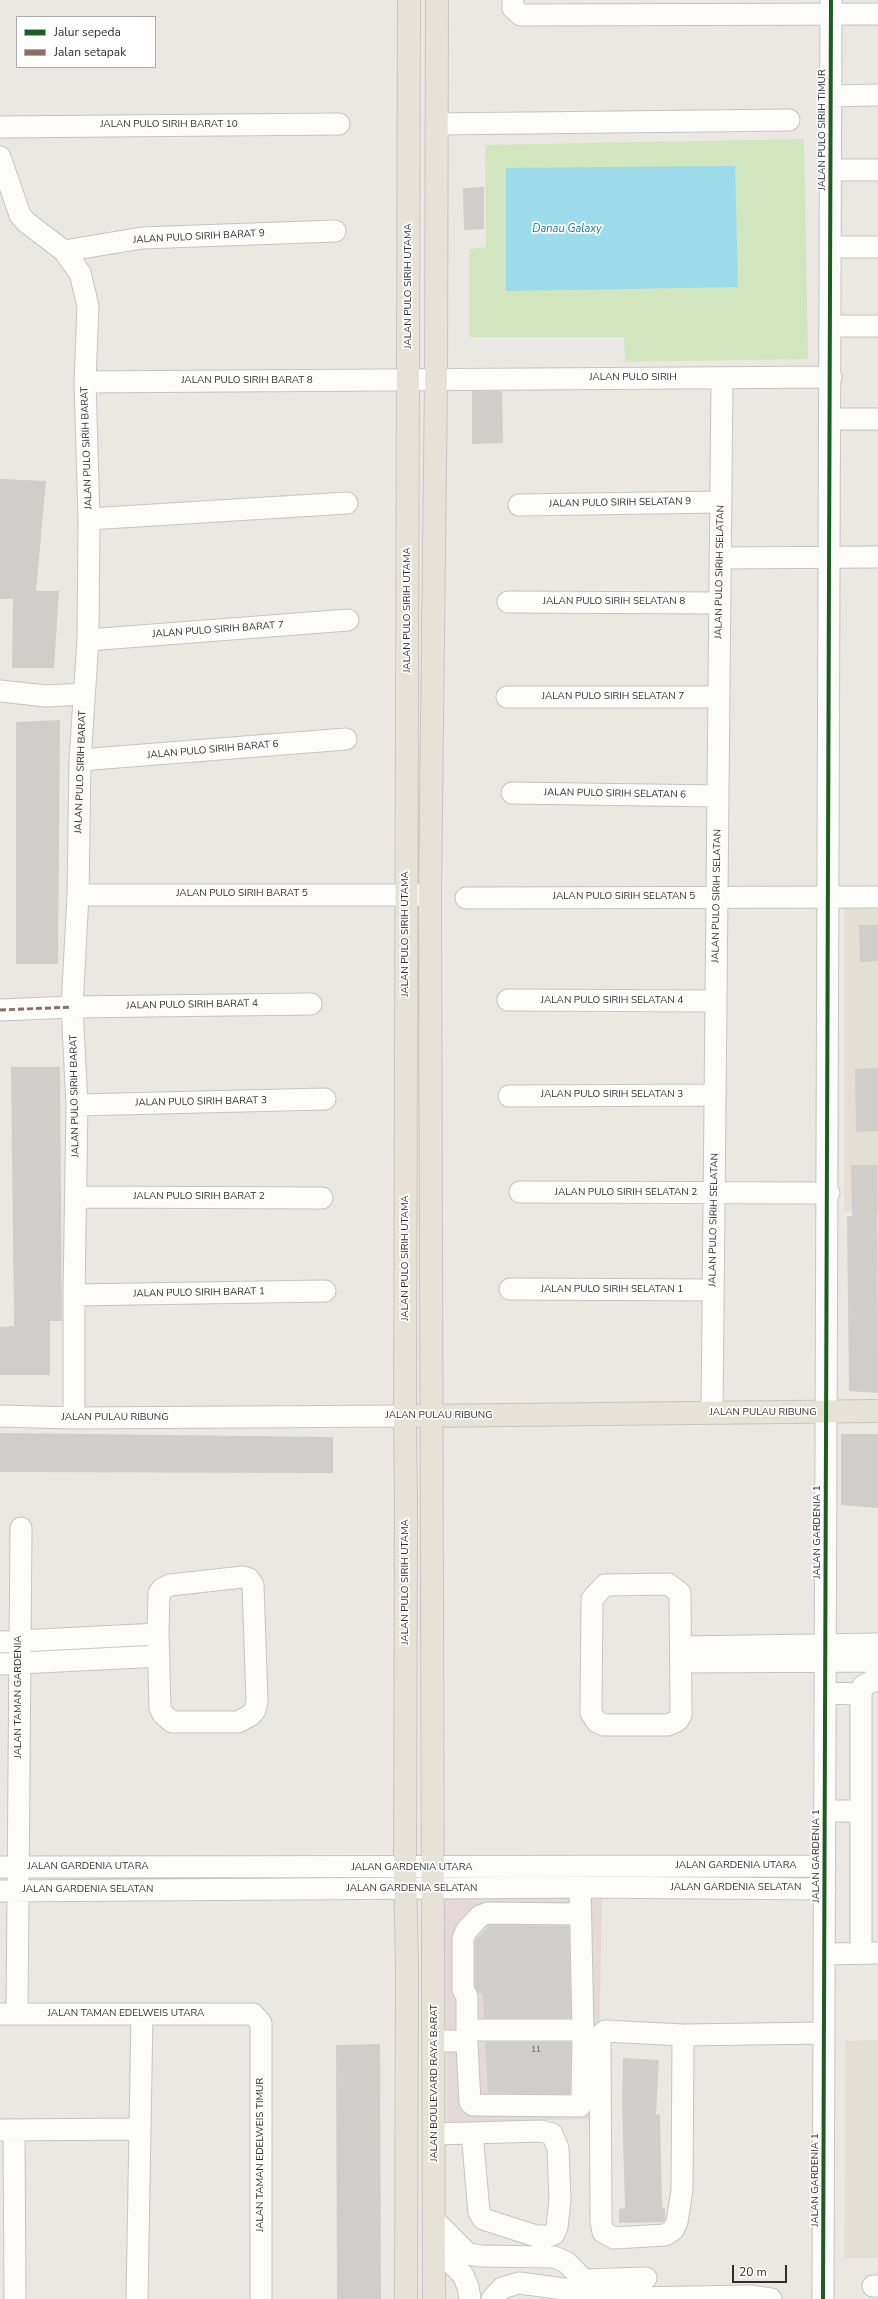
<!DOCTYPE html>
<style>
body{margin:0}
#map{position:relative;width:878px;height:2299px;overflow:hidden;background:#ebe8e4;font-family:"Nunito Sans",sans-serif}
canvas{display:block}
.legend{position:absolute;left:16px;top:16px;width:140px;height:52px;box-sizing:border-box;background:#fff;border:1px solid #ababab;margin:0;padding:5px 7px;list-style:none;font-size:12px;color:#2e2e2e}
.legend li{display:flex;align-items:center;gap:8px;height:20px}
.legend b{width:20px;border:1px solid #ababab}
.scale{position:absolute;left:732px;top:2265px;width:55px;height:18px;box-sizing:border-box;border:2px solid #2e2e2e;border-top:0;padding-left:5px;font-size:12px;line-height:14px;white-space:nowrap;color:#2e2e2e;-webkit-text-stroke:3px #fff;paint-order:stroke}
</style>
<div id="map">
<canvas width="878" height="2299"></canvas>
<ul class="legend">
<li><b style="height:5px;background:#1b5e20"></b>Jalur sepeda</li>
<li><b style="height:5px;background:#8d6e63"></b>Jalan setapak</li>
</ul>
<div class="scale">20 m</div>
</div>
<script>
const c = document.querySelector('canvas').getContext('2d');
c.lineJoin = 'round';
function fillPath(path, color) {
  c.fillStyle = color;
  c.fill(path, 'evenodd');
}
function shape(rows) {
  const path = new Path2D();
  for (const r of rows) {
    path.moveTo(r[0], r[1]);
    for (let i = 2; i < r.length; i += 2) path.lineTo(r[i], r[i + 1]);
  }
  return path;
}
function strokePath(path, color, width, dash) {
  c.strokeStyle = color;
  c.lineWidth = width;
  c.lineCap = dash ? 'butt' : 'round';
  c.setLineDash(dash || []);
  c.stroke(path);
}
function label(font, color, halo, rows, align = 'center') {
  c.font = font + ' "Nunito Sans",sans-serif';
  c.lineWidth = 3.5;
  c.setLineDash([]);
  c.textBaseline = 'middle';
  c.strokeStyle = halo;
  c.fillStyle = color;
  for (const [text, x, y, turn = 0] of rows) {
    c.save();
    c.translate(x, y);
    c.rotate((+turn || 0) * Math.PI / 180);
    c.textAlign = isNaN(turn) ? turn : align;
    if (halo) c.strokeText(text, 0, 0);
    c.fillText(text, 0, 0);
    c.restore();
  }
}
fillPath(shape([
 [844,902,878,903,878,1212,844,1211],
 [878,2040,878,2258,844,2258,845,2041]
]), '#e5ded3');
fillPath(shape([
 [602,1889,598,2119,447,2122,444,1896]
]), '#e4d9d8');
fillPath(shape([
 [804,139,808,359,625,362,624,337,469,337,469,249,486,247,485,145]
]), '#d1e5bf');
fillPath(shape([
 [735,166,738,287,506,291,506,168]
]), '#9cdbe9');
fillPath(shape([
 [484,187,484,229,464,230,463,188],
 [472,391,502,391,503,443,472,444],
 [0,479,46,481,36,591,59,591,54,668,12,668,13,599,0,599],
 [60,720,58,964,16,964,16,722],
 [859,925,878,925,878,961,860,962],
 [11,1067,60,1067,62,1321,50,1321,50,1375,0,1375,0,1327,14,1326],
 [878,1068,878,1131,856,1132,855,1069],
 [851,1165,877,1165,878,1393,849,1391,847,1216,852,1216],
 [0,1433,333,1437,333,1473,0,1472],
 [841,1434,878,1434,878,1508,841,1505],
 [490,1925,569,1926,571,2018,484,2018,483,1993,478,1993,475,1986,475,1941],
 [485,2042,571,2042,570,2094,488,2093],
 [380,2044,381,2299,337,2299,336,2045],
 [623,2058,659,2060,656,2115,660,2114,662,2208,665,2208,665,2219,663,2222,619,2223,619,2209,625,2208,622,2103]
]), '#d0cecb');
const minor = shape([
 [513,0,513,8,521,15,878,14],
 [831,96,878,95],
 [438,124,789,120],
 [0,127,339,124],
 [0,157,20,215,26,222,64,251,80,273,88,306,85,382,89,519,88,640,80,760,78,895,72,1007,77,1105,74,1295,74,1418],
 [831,170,878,170],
 [831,247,878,247],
 [64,251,142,238,335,231],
 [831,326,878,326],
 [85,382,831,377],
 [831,419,878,419],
 [519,505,721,502],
 [89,519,347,503],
 [720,558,878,557],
 [508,602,720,603],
 [88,640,348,620],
 [0,691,46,696,84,694],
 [507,697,719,697],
 [80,760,346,739],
 [512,793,718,796],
 [78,895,430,895],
 [466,898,878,897],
 [508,1000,716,1001],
 [0,1010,72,1007,311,1004],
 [509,1096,715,1095],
 [77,1105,325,1099],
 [520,1192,829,1193],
 [77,1197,322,1198],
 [510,1289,713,1290],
 [74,1295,325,1291],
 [712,1413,722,378],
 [0,1416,74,1418,405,1416],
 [243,1577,249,1579,253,1585,257,1701,255,1710,251,1715,238,1722,172,1722,163,1714,160,1708,158,1634,159,1593,162,1589,170,1585,243,1577],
 [668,1584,680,1593,681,1715,677,1721,668,1725,604,1725,597,1722,591,1713,592,1599,605,1585,668,1584],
 [0,1642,158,1634],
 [682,1647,878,1644],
 [682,1662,878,1661],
 [0,1664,159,1656],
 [825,1693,861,1694],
 [825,1811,861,1811],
 [0,1867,825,1866],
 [0,1891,580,1887,825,1889],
 [861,1953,861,1694,863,1686,872,1681,878,1681],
 [825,1954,878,1953],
 [0,2014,253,2014,261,2023,261,2299],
 [17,2014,21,1528],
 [467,2030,583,2030],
 [683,2035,682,2190,677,2222,673,2230,665,2235,614,2238,603,2232,601,2222,600,2040,602,2034,605,2031,683,2035,824,2033],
 [434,2041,464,2041],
 [464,2041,467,2044,470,2102,473,2105,580,2106,582,2101,583,2030,580,1887],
 [464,2041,467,2037,467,1996,463,1990,463,1939,466,1931,480,1916,488,1913,576,1914,580,1909],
 [1,2130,140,2129],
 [14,2130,15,2299],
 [435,2134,541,2131,552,2134,558,2148,560,2200,557,2227,554,2234,549,2236,536,2236,483,2219,479,2212,472,2133],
 [434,2220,468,2254,481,2256,554,2257,566,2262,584,2280,646,2278],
 [434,2245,463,2275,468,2287,470,2299],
 [873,2286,878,2286],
 [137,2299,142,2015],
 [492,2299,502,2288,519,2283,632,2298,750,2296,771,2299],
 [823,2299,831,0]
]);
const major = shape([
 [418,1416,878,1411],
 [406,2299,407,1970,405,1868,406,1501,405,1416,409,0],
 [434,2299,430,895,436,380,437,0]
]);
strokePath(minor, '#c5c4c4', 23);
strokePath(major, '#c6c5c4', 24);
strokePath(minor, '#fcfcfb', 21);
strokePath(major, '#e7e2d6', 22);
strokePath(shape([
 [0,1010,72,1007]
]), '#8d6e63', 3, [6, 3]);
strokePath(shape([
 [823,2299,831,0]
]), '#1b5e20', 4);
label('8px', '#585857', null, [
 ["11",536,2050]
]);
label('10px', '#2e2e2e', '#fff', [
 ["JALAN PULO SIRIH BARAT 10",169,125],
 ["JALAN PULO SIRIH TIMUR",823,130,-90],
 ["JALAN PULO SIRIH BARAT 9",199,237,-3],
 ["JALAN PULO SIRIH UTAMA",409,286,-90],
 ["JALAN PULO SIRIH",633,378],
 ["JALAN PULO SIRIH BARAT 8",247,381],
 ["JALAN PULO SIRIH BARAT",87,448,-92],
 ["JALAN PULO SIRIH SELATAN 9",620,503,-1],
 ["JALAN PULO SIRIH SELATAN",720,572,-89],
 ["JALAN PULO SIRIH SELATAN 8",614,602],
 ["JALAN PULO SIRIH UTAMA",408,610,-90],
 ["JALAN PULO SIRIH BARAT 7",218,630,-4],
 ["JALAN PULO SIRIH SELATAN 7",613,697],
 ["JALAN PULO SIRIH BARAT 6",213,750,-5],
 ["JALAN PULO SIRIH BARAT",81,772,-88],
 ["JALAN PULO SIRIH SELATAN 6",615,794,1],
 ["JALAN PULO SIRIH BARAT 5",242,894],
 ["JALAN PULO SIRIH SELATAN",717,896,-89],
 ["JALAN PULO SIRIH SELATAN 5",624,897],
 ["JALAN PULO SIRIH UTAMA",406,934,-90],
 ["JALAN PULO SIRIH SELATAN 4",612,1001],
 ["JALAN PULO SIRIH BARAT 4",192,1005,-1],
 ["JALAN PULO SIRIH SELATAN 3",612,1095],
 ["JALAN PULO SIRIH BARAT",75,1096,-91],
 ["JALAN PULO SIRIH BARAT 3",201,1102,-1],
 ["JALAN PULO SIRIH SELATAN 2",626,1193],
 ["JALAN PULO SIRIH BARAT 2",199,1197],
 ["JALAN PULO SIRIH SELATAN",714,1220,-89],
 ["JALAN PULO SIRIH UTAMA",406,1258,-90],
 ["JALAN PULO SIRIH SELATAN 1",612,1290],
 ["JALAN PULO SIRIH BARAT 1",199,1293,-1],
 ["JALAN PULAU RIBUNG",763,1413],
 ["JALAN PULAU RIBUNG",439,1416],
 ["JALAN PULAU RIBUNG",115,1418],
 ["JALAN GARDENIA 1",818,1532,-90],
 ["JALAN PULO SIRIH UTAMA",406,1582,-90],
 ["JALAN TAMAN GARDENIA",19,1697,-90],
 ["JALAN GARDENIA 1",817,1856,-90],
 ["JALAN GARDENIA UTARA",736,1866],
 ["JALAN GARDENIA UTARA",88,1867],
 ["JALAN GARDENIA UTARA",412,1868],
 ["JALAN GARDENIA SELATAN",736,1888],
 ["JALAN GARDENIA SELATAN",412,1889],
 ["JALAN GARDENIA SELATAN",88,1890],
 ["JALAN TAMAN EDELWEIS UTARA",126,2014],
 ["JALAN BOULEVARD RAYA BARAT",435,2083,-90],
 ["JALAN TAMAN EDELWEIS TIMUR",261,2155,-90],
 ["JALAN GARDENIA 1",816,2180,-90]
]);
label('italic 11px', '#13789d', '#fff', [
 ["Danau Galaxy",567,229]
]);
</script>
